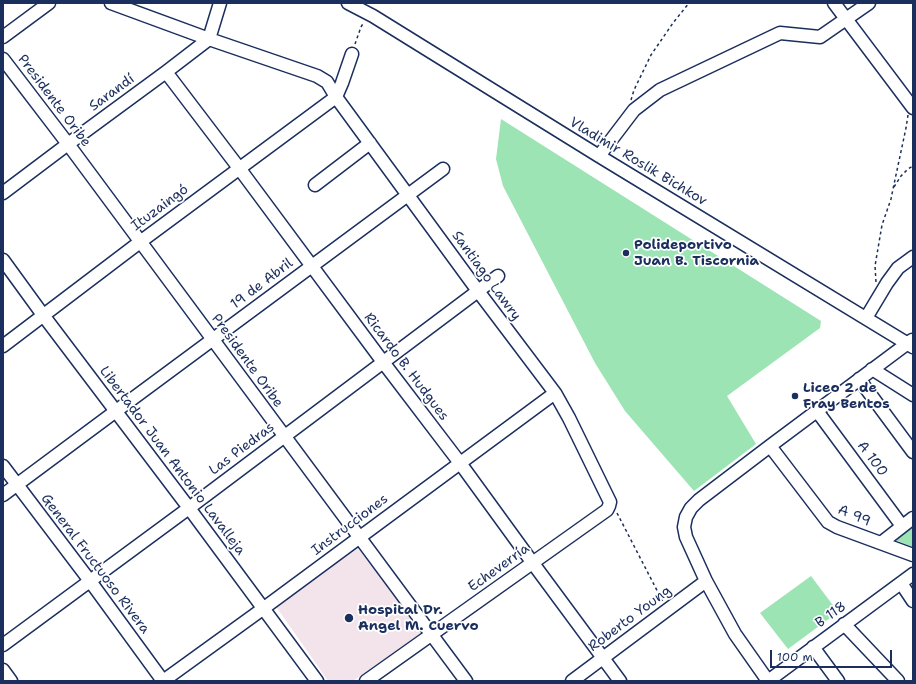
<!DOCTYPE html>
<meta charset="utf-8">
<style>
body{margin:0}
#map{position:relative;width:916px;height:684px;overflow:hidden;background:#fff;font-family:"Shantell Sans",sans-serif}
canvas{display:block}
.frame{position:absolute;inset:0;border:4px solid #1b2f5e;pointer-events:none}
.scale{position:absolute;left:770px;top:650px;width:122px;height:18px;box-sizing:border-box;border:2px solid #1b2f5e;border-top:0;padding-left:5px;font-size:12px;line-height:14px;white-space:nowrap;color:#1b2f5e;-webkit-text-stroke:3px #fff;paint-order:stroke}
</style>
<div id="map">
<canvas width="916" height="684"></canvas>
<div class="frame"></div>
<div class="scale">100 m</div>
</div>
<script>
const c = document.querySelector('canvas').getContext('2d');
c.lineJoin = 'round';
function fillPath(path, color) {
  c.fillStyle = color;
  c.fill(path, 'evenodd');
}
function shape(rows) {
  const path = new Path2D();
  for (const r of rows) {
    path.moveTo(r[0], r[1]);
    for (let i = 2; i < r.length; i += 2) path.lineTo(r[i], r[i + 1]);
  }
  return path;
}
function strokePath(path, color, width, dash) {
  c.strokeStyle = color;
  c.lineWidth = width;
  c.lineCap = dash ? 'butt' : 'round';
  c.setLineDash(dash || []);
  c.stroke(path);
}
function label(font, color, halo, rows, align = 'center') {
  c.font = font + ' "Shantell Sans",sans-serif';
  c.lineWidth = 3.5;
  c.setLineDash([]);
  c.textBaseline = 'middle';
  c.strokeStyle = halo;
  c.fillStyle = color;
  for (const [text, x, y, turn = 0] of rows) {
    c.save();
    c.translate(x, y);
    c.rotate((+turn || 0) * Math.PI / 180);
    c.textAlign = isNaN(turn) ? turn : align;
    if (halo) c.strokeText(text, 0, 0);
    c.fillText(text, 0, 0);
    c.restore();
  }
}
fillPath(shape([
 [356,546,423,632,353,681,328,681,275,605]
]), '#f3e4ec');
fillPath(shape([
 [501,119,821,321,820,328,727,396,756,444,694,491,625,411,595,363,503,186,496,159],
 [913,527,913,547,895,540],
 [811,576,838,612,788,649,760,613]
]), '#9ce4b3');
const minor = shape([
 [111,3,209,39,317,76,327,82,336,97,478,291,555,393,569,418,610,502,609,506,607,510,366,681],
 [348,3,373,16,599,156,913,347],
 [834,3,913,108],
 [3,37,49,3],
 [3,59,68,144,466,681],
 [166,72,239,168,383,362,460,463,532,562,620,681],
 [599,156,634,110,660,90,780,33,820,37,869,3],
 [315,185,370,143],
 [3,193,68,144,166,72,209,39,220,3],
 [3,260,43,315,189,508,317,681],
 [866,318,887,283,898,268,913,257],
 [3,346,140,242,336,97,342,83,352,54],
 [872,369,913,395],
 [859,379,913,452],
 [817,411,902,526],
 [770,446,828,522,837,527,913,555],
 [3,466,90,581,163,681],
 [3,495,116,411,443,169],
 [881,543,913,518],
 [901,583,913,601],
 [844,624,898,681],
 [3,645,189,508,498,276],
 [813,647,838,681],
 [3,670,11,681],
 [163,681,264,608,555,393],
 [572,681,706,581],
 [768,681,735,634,706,581,686,537,684,527,686,517,691,508,699,500,770,446,912,340],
 [768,681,913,574]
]);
strokePath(minor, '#1b2f5e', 15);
strokePath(shape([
 [355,44,361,27,364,22],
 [631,100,634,90,651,55,673,23,689,3],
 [894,187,901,176,908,169,913,166],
 [876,282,875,266,882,225,891,199,893,189,906,128,908,115],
 [617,513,663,602]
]), '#1b2f5e', 1.5, [3, 3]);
strokePath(minor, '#fff', 12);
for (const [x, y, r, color] of [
 [626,253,4,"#1b2f5e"],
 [795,396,4,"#1b2f5e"],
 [349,618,5,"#1b2f5e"]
]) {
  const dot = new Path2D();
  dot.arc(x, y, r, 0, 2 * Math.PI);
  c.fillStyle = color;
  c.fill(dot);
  strokePath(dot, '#fff', 1.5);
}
label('14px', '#1b2f5e', '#fff', [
 ["Sarandí",112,93,-36],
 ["Presidente Oribe",54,101,53],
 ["Vladimir Roslik Bichkov",638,162,31],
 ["Ituzaingó",160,208,-37],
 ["Santiago Lawry",486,276,54],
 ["19 de Abril",262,284,-37],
 ["Presidente Oribe",247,361,54],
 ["Ricardo B. Hudgues",406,367,53],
 ["Las Piedras",242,449,-37],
 ["A 100",872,459,53],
 ["Libertador Juan Antonio Lavalleja",172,461,53],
 ["A 99",854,516,23],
 ["Instrucciones",350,525,-37],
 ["General Fructuoso Rivera",95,564,53],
 ["Echeverría",499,568,-36],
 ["B 118",831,615,-36],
 ["Roberto Young",630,619,-37]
]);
label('bold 14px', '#1b2f5e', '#fff', [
 ["Polideportivo",634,245],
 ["Juan B. Tiscornia",634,261],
 ["Liceo 2 de",803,388],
 ["Fray Bentos",803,404],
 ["Hospital Dr.",358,610],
 ["Angel M. Cuervo",358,626]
], 'left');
</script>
